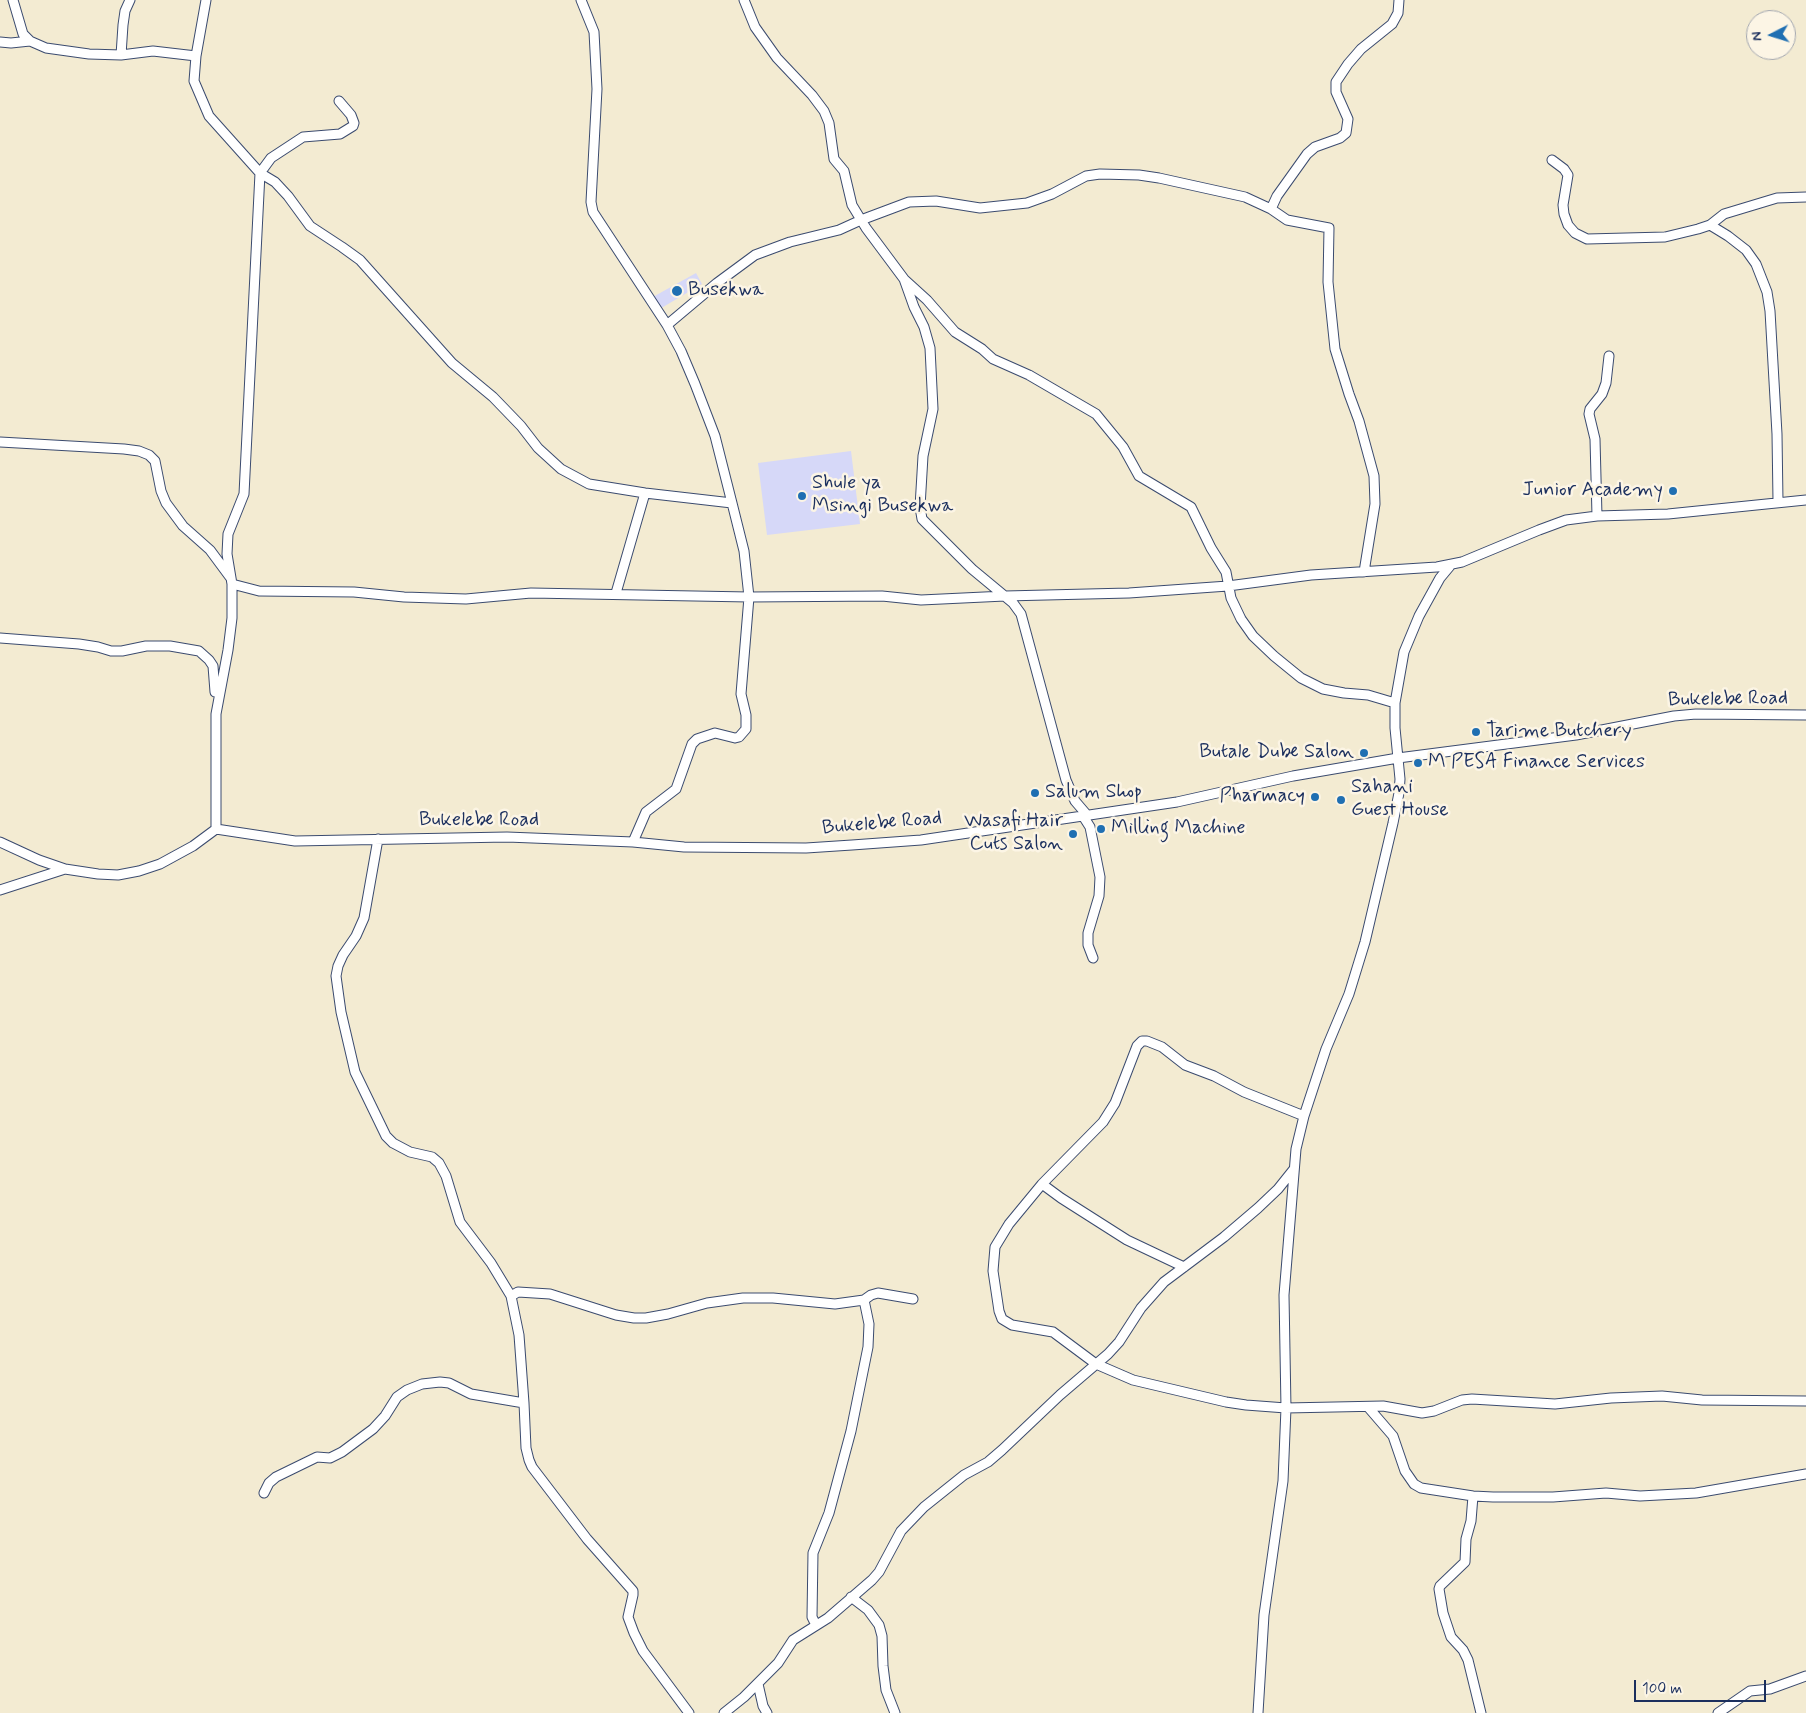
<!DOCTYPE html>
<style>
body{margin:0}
#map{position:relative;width:1806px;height:1713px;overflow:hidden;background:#f3ebd2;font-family:Mynerve,sans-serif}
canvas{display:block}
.north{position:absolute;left:1746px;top:10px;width:50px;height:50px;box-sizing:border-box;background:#fcf5e5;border:1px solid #a2a6af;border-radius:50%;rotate:265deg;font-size:14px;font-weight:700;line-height:20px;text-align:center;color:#1b2f5e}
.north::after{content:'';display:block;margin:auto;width:18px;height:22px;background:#1f6fb2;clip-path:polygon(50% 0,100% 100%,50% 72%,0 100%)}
.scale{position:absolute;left:1634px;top:1680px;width:132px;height:22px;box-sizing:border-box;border:2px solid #1b2f5e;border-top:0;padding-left:6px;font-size:15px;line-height:18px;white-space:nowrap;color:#1b2f5e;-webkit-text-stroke:4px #fcf5e5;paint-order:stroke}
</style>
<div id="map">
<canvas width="1806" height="1713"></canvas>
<div class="north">N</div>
<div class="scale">100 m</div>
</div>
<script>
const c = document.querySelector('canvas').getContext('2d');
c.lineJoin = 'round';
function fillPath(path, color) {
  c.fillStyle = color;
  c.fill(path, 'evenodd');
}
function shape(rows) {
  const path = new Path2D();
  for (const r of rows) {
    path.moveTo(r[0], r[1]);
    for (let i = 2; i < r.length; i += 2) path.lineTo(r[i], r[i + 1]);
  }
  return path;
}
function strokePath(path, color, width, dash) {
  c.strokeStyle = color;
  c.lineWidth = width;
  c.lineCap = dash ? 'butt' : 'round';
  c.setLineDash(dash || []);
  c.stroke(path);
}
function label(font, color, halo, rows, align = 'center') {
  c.font = font + ' Mynerve,sans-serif';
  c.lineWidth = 5;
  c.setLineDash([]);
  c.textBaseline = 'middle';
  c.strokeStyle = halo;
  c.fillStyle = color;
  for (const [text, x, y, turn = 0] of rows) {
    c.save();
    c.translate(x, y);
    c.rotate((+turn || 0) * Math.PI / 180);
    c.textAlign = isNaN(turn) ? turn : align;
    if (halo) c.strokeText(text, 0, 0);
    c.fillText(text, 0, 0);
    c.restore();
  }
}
fillPath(shape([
 [696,273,702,284,658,310,651,298],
 [851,451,860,524,767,535,758,463]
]), '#d6d8f8');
const street = shape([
 [13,0,23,34,30,41,46,48,89,54,121,55,153,51,196,56],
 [206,0,196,56,194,81,209,116,260,173,244,494,228,534,227,554,232,584,232,618,228,650,216,714,216,829],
 [581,0,594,32,597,89,591,202,593,212,667,325,681,351,695,384,715,436,732,503,744,551,749,597,741,694,746,715,746,729,739,737,735,738,715,733,697,739,692,744,676,789,646,812,633,842],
 [744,0,755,27,777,58,812,95,824,111,829,123,834,159,844,171,852,205,866,228,904,279,914,307,924,327,930,348,933,409,923,456,920,507,922,519,972,569,1013,603,1021,614,1066,780,1075,801,1087,815],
 [0,42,11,43,30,41],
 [121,55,123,25,125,11,130,0],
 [339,101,351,115,354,123,353,126,340,134,303,137,271,158,260,173,275,182,288,196,310,226,342,247,360,260,452,363,493,397,521,426,538,448,561,469,589,484,645,493,732,503],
 [1552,160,1564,169,1568,175,1563,205,1564,214,1568,225,1575,233,1587,239,1665,237,1698,229,1710,225,1724,214,1777,198,1806,197],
 [1271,209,1277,196,1307,154,1315,147,1340,138,1346,133,1348,119,1336,92,1336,82,1348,64,1361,49,1392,24,1398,13,1399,0],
 [1710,225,1728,236,1746,250,1756,264,1767,292,1770,311,1777,434,1778,501],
 [905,280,927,300,955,332,982,349,993,359,1029,375,1096,414,1123,447,1139,476,1191,507,1211,548,1226,572,1231,598,1241,619,1253,636,1274,656,1301,678,1323,689,1344,693,1368,695,1395,703],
 [667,325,717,283,755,255,790,242,839,230,861,220,909,202,936,201,980,208,1027,203,1052,194,1086,176,1100,174,1139,175,1159,178,1245,197,1271,209,1287,220,1329,228,1328,282,1335,349,1349,394,1359,421,1374,476,1375,504,1364,572],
 [0,442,124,449,139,451,149,455,155,461,161,491,166,503,183,526,210,550,230,577],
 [1597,516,1595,439,1589,414,1590,409,1602,394,1606,383,1609,356],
 [232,584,259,591,354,592,404,597,466,599,531,593,749,597,882,596,921,600,1005,596,1129,593,1228,586,1311,575,1437,567,1462,562,1539,530,1566,520,1597,516,1668,514,1806,500],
 [616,593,645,493],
 [0,638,79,644,98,647,111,651,122,651,146,646,170,646,199,651,209,660,213,666,215,692],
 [1083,816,1090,827,1100,877,1099,896,1088,933,1088,945,1093,958],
 [378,839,364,918,356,936,343,955,338,966,336,976,341,1012,355,1072,386,1136,393,1143,410,1152,432,1157,439,1163,446,1176,460,1222,491,1263,511,1296,519,1335,524,1403,526,1448,529,1460,532,1467,587,1539,633,1591,633,1595,628,1617,634,1633,643,1651,689,1713],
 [0,842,39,860,65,869,98,874,118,875,139,871,160,864,193,846,216,829,295,841,507,837,633,842,684,847,806,848,852,845,921,840,1177,802,1293,776,1398,758,1576,735,1674,716,1696,714,1806,715],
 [0,890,65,869],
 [1304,1116,1244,1092,1214,1076,1185,1065,1162,1047,1147,1041,1142,1041,1137,1046,1115,1103,1103,1122,1042,1184,1009,1224,995,1247,993,1271,999,1311,1002,1319,1012,1325,1053,1332,1096,1364,1133,1380,1226,1402,1246,1405,1286,1408,1383,1406,1422,1413,1434,1411,1462,1400,1472,1399,1555,1404,1611,1398,1662,1396,1702,1400,1806,1401],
 [1042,1184,1061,1198,1127,1240,1184,1267],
 [511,1296,518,1292,550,1294,616,1315,634,1318,646,1318,668,1314,707,1303,743,1298,773,1298,835,1304,864,1300,871,1295,878,1293,913,1299],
 [1368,1407,1393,1436,1405,1471,1414,1484,1421,1488,1473,1496,1493,1497,1553,1497,1606,1493,1640,1496,1696,1493,1806,1474],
 [264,1493,269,1483,276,1477,317,1457,330,1458,342,1452,373,1429,385,1416,397,1397,407,1390,422,1384,440,1382,449,1383,471,1394,524,1403],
 [1473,1496,1471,1521,1466,1539,1465,1562,1440,1586,1439,1589,1443,1613,1451,1637,1463,1650,1468,1660,1481,1713],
 [851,1597,868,1610,879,1625,882,1636,883,1666,886,1690,895,1713],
 [816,1625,812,1617,813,1553,829,1513,851,1431,868,1347,869,1324,864,1300],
 [758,1684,763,1706,767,1713],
 [724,1713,744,1697,778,1663,793,1640,828,1618,872,1580,879,1572,901,1531,924,1507,964,1475,988,1462,1002,1450,1060,1395,1108,1354,1119,1342,1141,1308,1164,1282,1224,1237,1258,1208,1278,1189,1294,1169],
 [1258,1713,1264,1615,1283,1481,1286,1408,1284,1295,1296,1149,1304,1116,1326,1049,1349,994,1365,942,1393,823,1399,793,1400,779,1395,728,1395,703,1404,652,1419,616,1440,578,1450,566],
 [1718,1713,1750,1691,1770,1689,1806,1676]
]);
strokePath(street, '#3b4b6f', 11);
strokePath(street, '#fff', 9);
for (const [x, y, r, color] of [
 [677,291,6,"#1f6fb2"],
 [1673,491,5,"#1f6fb2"],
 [802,496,5,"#1f6fb2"],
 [1476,732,5,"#1f6fb2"],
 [1364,753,5,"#1f6fb2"],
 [1418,763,5,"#1f6fb2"],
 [1035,793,5,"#1f6fb2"],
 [1315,797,5,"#1f6fb2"],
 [1341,800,5,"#1f6fb2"],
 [1101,829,5,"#1f6fb2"],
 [1073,834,5,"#1f6fb2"]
]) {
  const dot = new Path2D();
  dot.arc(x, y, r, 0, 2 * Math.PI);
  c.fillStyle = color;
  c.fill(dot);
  strokePath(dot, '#fcf5e5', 2);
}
label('20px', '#1b2f5e', '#fcf5e5', [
 ["Busekwa",688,291],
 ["Shule ya",812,484],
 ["Msingi Busekwa",812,507],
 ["Junior Academy",1663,491,"right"],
 ["Tarime Butchery",1486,732],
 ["Butale Dube Salon",1354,753,"right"],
 ["M PESA Finance Services",1428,763],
 ["Sahani",1351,788],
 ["Guest House",1351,811],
 ["Salum Shop",1045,793],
 ["Pharmacy",1305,797,"right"],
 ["Wasafi Hair",1063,822,"right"],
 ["Cuts Salon",1063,845,"right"],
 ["Milling Machine",1111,829]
], 'left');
label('20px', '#1b2f5e', '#fcf5e5', [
 ["Bukelebe Road",1728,700,-1],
 ["Bukelebe Road",479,821],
 ["Bukelebe Road",882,824,-5]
]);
</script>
